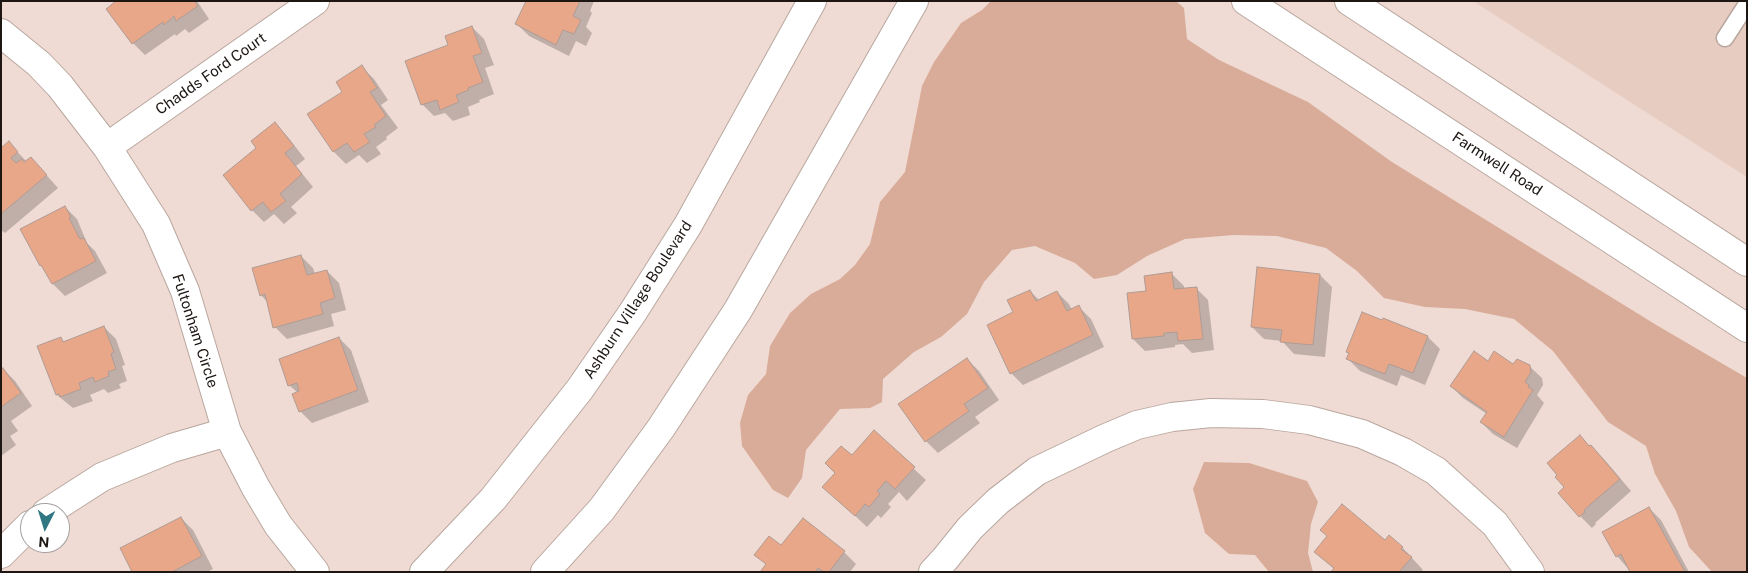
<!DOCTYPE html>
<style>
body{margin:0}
#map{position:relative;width:1748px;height:573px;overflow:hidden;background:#efdbd3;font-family:"Public Sans",sans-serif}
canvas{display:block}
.frame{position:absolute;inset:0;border:2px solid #1d1613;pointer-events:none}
.north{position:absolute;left:20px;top:503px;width:50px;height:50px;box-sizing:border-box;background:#fff;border:1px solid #a5a2a1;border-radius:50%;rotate:185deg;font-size:14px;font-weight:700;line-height:20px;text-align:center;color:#1d1613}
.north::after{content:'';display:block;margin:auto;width:18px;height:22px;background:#307683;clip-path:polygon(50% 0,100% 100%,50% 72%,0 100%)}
</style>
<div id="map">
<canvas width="1748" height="573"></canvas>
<div class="frame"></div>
<div class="north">N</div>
</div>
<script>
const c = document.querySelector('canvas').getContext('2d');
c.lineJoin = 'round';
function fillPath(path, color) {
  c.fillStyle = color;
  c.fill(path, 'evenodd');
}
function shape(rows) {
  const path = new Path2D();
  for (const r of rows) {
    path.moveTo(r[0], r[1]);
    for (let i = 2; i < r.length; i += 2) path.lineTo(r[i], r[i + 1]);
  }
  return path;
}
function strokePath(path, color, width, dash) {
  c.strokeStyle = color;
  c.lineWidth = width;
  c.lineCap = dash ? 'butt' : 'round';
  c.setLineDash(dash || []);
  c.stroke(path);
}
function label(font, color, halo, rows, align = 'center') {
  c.font = font + ' "Public Sans",sans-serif';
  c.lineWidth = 4;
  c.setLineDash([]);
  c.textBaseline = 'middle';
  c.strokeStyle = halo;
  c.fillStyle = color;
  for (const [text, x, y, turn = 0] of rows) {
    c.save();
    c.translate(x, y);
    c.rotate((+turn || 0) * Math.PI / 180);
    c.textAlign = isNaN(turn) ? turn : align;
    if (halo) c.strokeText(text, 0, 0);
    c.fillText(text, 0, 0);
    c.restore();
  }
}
fillPath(shape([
 [1473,1,1747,1,1747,177]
]), '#e7ccc1');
fillPath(shape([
 [991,1,1176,1,1184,8,1187,39,1219,60,1308,102,1392,162,1658,326,1747,378,1747,572,1712,572,1689,547,1676,511,1655,474,1646,446,1608,422,1553,351,1514,319,1465,309,1425,307,1384,298,1357,271,1326,248,1277,236,1234,235,1185,239,1147,256,1117,275,1094,279,1075,263,1035,246,1012,250,984,282,967,314,941,337,914,352,883,379,882,402,870,408,840,409,806,450,802,478,788,498,773,490,742,446,740,423,748,395,766,374,770,346,790,313,811,294,840,279,855,265,870,244,880,202,905,172,922,86,934,62,961,23,982,10],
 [1204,462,1249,463,1307,481,1318,502,1311,524,1308,553,1313,572,1269,572,1255,555,1229,554,1205,533,1193,489]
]), '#d9ac99');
fillPath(shape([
 [119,1,197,1,209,19,189,33,185,29,176,36,175,34,145,55,133,43,108,9],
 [527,1,594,1,590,11,592,13,586,27,592,33,586,46,576,41,569,56,529,36,517,24],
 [472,27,484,39,494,65,485,68,494,94,479,100,480,102,468,107,470,115,453,121,445,113,434,116,422,104,449,46],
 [362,67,374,79,388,100,381,105,398,128,386,137,387,139,376,147,381,154,367,163,359,155,346,164,334,152,309,115,343,92],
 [275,124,287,136,305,159,296,166,313,187,291,207,297,213,284,224,274,214,264,222,252,210,258,148],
 [9,143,27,162,31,158,58,188,5,233,1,230,1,147,3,148],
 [65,207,77,219,87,243,95,251,107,273,65,296,53,284,46,271,41,266,22,230],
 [301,256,313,268,315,274,327,271,339,283,346,310,331,314,334,326,287,339,275,327,268,303,261,295],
 [1172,274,1184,286,1184,289,1196,288,1208,300,1214,350,1192,353,1183,344,1175,345,1175,347,1145,351,1133,339,1147,293],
 [1320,275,1332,287,1325,357,1294,354,1282,341,1264,339,1252,327],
 [1030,291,1040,301,1057,292,1069,304,1072,310,1079,307,1091,319,1104,347,1023,385,1011,373,1015,313],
 [1384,320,1428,337,1440,349,1425,385,1401,375,1397,386,1360,371,1348,359],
 [104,327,116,339,125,365,122,366,127,381,119,384,121,388,108,393,104,389,90,395,93,401,73,408,57,395,39,347,61,338,65,343],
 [339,338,351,350,369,402,312,423,300,411,298,393,289,385],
 [967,359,979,371,999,400,975,417,980,423,938,453,926,441,900,404],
 [1488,362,1513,366,1529,366,1542,378,1543,385,1537,395,1544,403,1517,448,1493,434,1481,422,1487,414,1463,398,1451,386],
 [3,369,15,381,32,406,11,421,18,431,10,436,16,445,1,456,1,370],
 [874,432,926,480,907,501,899,492,888,504,891,507,881,518,878,515,867,527,836,498,852,457],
 [1580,437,1603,458,1631,491,1595,523,1596,524,1592,528,1580,516,1566,488],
 [1649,508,1661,520,1689,572,1631,572,1617,556],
 [181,518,193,530,213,569,207,572,134,572],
 [803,520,844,552,856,564,850,572,762,572,767,565,756,555,781,547],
 [1385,542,1402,547,1423,570,1421,572,1332,572,1334,569,1315,552]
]), '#0003');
const building = shape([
 [116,1,194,1,198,6,176,21,174,16,164,25,163,22,132,44,106,9,116,1],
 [526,1,580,1,573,16,581,20,574,34,563,30,556,45,515,24,526,1],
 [472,26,482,53,473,56,483,82,468,88,469,90,456,95,459,102,440,110,437,100,421,105,405,61,448,45,445,36,472,26],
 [362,65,377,88,370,92,386,116,374,125,376,127,364,134,370,142,354,152,347,143,333,152,307,114,342,92,336,82,362,65],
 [275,122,294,146,285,153,302,174,280,194,286,201,271,212,263,202,251,211,223,175,256,148,251,141,275,122],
 [9,141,18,152,11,158,16,163,22,159,24,162,31,157,47,175,1,214,1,146,2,147,9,141],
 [65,206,71,217,69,218,80,239,84,238,96,261,52,284,41,265,40,266,20,229,65,206],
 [301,255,307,275,327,270,335,298,320,303,323,314,273,328,265,294,260,296,252,268,301,255],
 [1257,267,1320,274,1313,345,1280,342,1282,330,1251,327,1257,267],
 [1172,272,1174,289,1197,287,1203,339,1178,341,1177,332,1164,333,1164,336,1132,339,1127,293,1146,291,1144,276,1172,272],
 [1030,290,1036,301,1057,291,1067,311,1079,305,1093,335,1010,374,987,325,1013,312,1007,300,1030,290],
 [1362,312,1382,320,1383,318,1428,336,1413,373,1389,364,1385,374,1346,359,1349,353,1346,352,1362,312],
 [104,326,114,352,111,354,116,369,108,372,109,376,95,382,93,377,79,383,81,389,60,397,59,394,56,395,37,346,61,337,63,342,104,326],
 [339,337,358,390,299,412,292,394,299,391,297,383,288,386,279,359,339,337],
 [1474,351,1488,361,1494,351,1513,364,1517,359,1530,365,1531,372,1525,382,1529,385,1528,387,1533,390,1504,437,1480,422,1487,412,1450,386,1474,351],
 [967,358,988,388,964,404,969,411,925,442,898,404,967,358],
 [3,368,21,393,1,407,1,369,3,368],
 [874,430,915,467,895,489,886,481,877,491,880,494,869,507,865,504,855,516,822,487,835,473,825,463,841,446,852,455,874,430],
 [1580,435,1589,446,1591,445,1620,479,1584,510,1585,512,1579,517,1558,493,1564,487,1555,477,1557,475,1547,463,1580,435],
 [1342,504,1385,540,1389,535,1403,547,1401,549,1412,557,1399,572,1331,572,1334,568,1314,552,1327,536,1320,530,1342,504],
 [1649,507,1685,572,1630,572,1621,554,1616,557,1602,532,1649,507],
 [181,517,202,556,172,572,132,572,120,548,181,517],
 [803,518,845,551,829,572,824,572,818,568,815,572,760,572,766,564,754,555,769,536,781,545,803,518]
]);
fillPath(building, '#e9a789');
strokePath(building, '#ae9b94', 1);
const lane = shape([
 [1725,38,1747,4]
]);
const street = shape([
 [1,33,39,64,60,86,107,147,156,224,185,291,227,432,256,488,278,525,315,572],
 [107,147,315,1],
 [46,513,102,477,172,448,227,432],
 [1,554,30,525],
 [933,572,945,559,970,528,998,501,1037,471,1106,438,1137,425,1172,417,1211,413,1263,414,1309,420,1362,434,1403,452,1436,471,1495,524,1530,572]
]);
const secondary = shape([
 [424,572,493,499,580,389,633,312,688,225,812,1],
 [545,572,602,509,661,428,738,310,914,1]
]);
const primary = shape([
 [1246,1,1747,328],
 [1349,1,1747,262]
]);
strokePath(lane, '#b9a79f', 19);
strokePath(street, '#b9a79f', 30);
strokePath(secondary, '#b9a79f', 30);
strokePath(primary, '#b9a79f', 30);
strokePath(lane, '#fff', 16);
strokePath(street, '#fff', 28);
strokePath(secondary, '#fff', 28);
strokePath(primary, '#fff', 28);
label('15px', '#1d1613', '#fff', [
 ["Chadds Ford Court",211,74,-35],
 ["Farmwell Road",1497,164,33],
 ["Ashburn Village Boulevard",638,300,-57],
 ["Fultonham Circle",195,331,72]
]);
</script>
